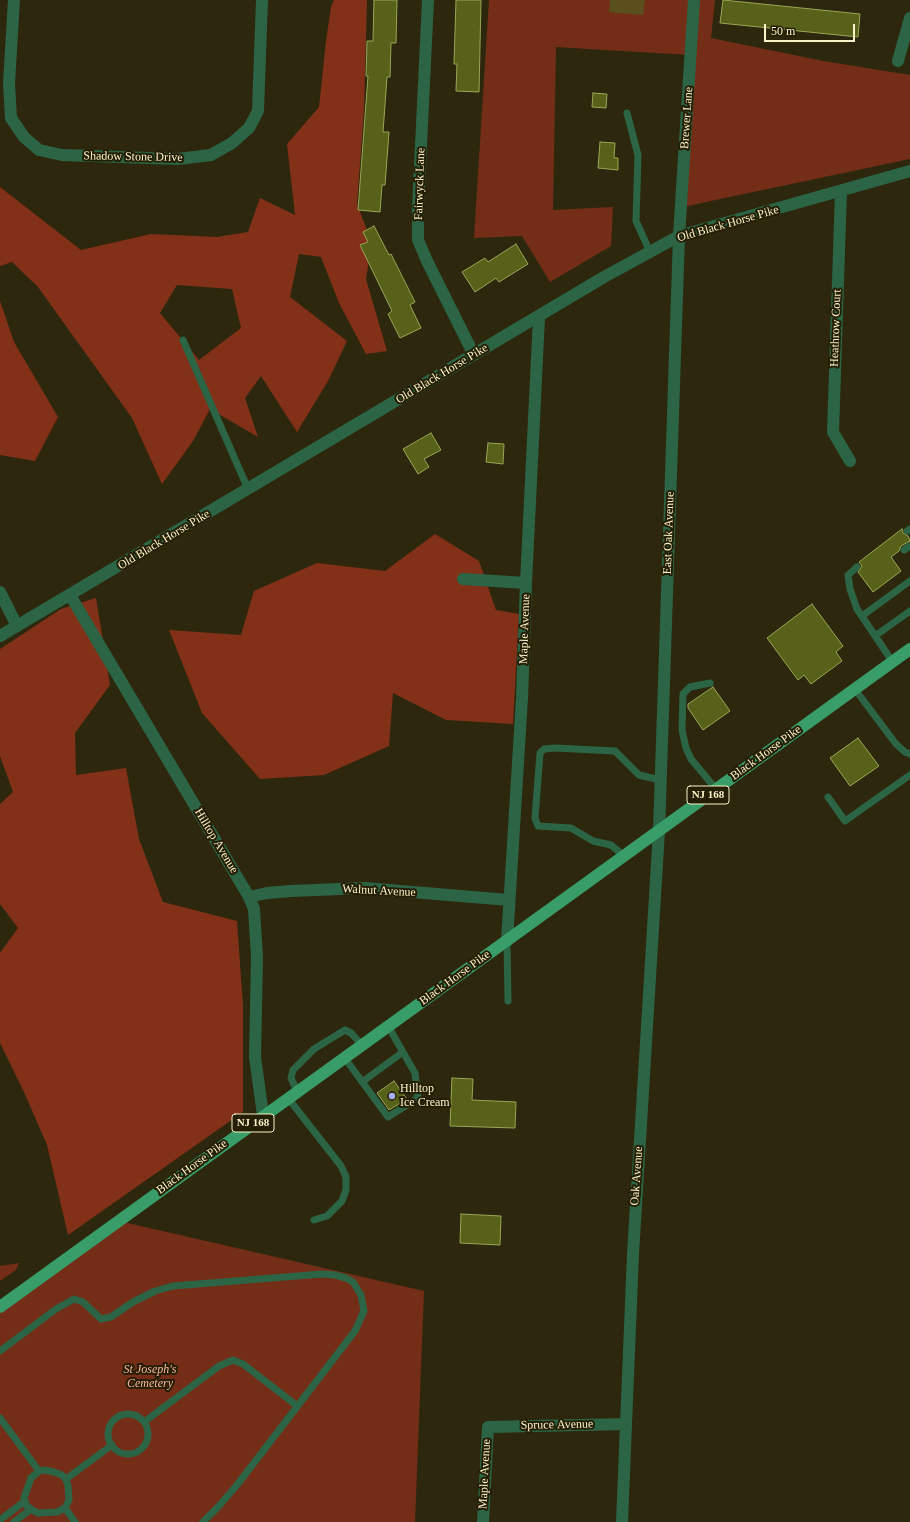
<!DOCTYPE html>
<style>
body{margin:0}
#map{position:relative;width:910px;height:1522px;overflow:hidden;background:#2d280d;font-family:Georgia,serif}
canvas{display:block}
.scale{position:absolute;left:764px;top:24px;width:91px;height:18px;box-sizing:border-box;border:2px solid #faf2c9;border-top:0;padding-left:5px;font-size:12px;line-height:14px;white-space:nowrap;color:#faf2c9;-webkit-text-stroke:3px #241e04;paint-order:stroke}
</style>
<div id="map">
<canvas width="910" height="1522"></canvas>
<div class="scale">50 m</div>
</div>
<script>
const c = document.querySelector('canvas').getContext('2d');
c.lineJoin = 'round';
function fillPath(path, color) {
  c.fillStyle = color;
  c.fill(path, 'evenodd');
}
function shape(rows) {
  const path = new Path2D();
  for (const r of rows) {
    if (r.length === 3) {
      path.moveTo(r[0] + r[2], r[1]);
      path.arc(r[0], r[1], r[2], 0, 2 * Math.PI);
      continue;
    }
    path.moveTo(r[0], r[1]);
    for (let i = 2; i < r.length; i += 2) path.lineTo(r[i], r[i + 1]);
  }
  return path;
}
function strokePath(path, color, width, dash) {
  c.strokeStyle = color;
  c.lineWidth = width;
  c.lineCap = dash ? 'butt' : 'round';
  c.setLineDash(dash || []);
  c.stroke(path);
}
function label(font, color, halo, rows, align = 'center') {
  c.font = font + ' Georgia,serif';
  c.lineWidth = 4;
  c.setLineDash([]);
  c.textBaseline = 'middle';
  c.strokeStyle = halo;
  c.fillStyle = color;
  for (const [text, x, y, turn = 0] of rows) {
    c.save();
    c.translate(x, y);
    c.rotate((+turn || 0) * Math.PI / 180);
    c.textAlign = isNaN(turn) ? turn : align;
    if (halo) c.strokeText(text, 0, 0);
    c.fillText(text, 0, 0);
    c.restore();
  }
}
fillPath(shape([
 [489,0,715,0,711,38,823,61,910,75,910,159,687,206,689,55,556,47,553,210,613,207,611,246,550,282,522,236,474,238],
 [119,1221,424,1291,415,1522,0,1522,0,1307],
 [19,1263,16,1270,0,1281,0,1266]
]), '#742d17');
fillPath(shape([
 [334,0,367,0,364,110,357,204,372,243,366,279,387,351,366,354,339,303,321,257,299,254,290,297,347,341,328,381,297,432,261,376,245,398,258,437,210,409,193,441,162,484,132,418,38,287,12,262,0,266,0,187,81,250,151,234,217,237,248,232,260,198,295,215,287,144,319,107,326,41,331,7],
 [177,285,232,289,241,328,199,360,160,313],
 [0,301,14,342,58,417,35,461,0,455],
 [435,534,479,561,496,610,519,614,513,724,446,720,393,693,389,746,324,775,260,779,202,713,169,630,241,635,254,591,317,563,385,571],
 [96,598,110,685,75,733,76,775,126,768,139,839,163,902,237,921,243,1006,243,1112,68,1235,47,1145,24,1092,0,1043,0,953,18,928,0,904,0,804,13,792,0,756,0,649,61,609]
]), '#823017');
fillPath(shape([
 [610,0,645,0,643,15,609,12]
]), '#5b501d');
const building = shape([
 [374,0,397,0,396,43,391,43,390,77,387,77,383,132,389,132,385,185,382,185,380,212,358,210,368,76,366,76,367,41,373,41,374,0],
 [456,0,481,0,479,92,456,91,457,64,454,64,456,0],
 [723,0,860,14,858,37,720,23,723,0],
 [593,93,607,94,606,108,592,107,593,93],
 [600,142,615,143,614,158,618,158,618,170,598,168,600,142],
 [374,226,389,255,391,254,415,302,410,305,421,328,400,338,388,314,392,311,360,245,368,242,363,232,374,226],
 [516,244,528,264,499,282,496,278,475,292,462,272,485,258,488,262,516,244],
 [431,433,441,450,424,459,429,467,418,474,403,449,431,433],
 [488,443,504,444,503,464,486,462,488,443],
 [902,529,903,533,908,536,910,541,901,546,899,551,891,557,901,571,873,592,858,572,862,566,859,562,902,529],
 [812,604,843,646,836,652,842,661,811,684,804,675,798,680,767,638,812,604],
 [713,687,730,711,703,730,688,708,688,704,713,687],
 [858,738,879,766,850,786,830,758,858,738],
 [452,1078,473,1079,472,1100,516,1102,515,1128,450,1126,452,1078],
 [394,1081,407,1099,389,1110,377,1093,394,1081],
 [461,1214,501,1216,500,1245,460,1243,461,1214]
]);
fillPath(building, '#576119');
strokePath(building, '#99a757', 1);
strokePath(shape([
 [627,113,638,155,636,221,650,252],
 [183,340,248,489],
 [907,531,910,529],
 [904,550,910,546],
 [857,567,848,575,850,589,857,609,892,661],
 [862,616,910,581],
 [875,636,910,611],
 [710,683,690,687,683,694,682,730,686,748,691,759,716,789],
 [854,688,896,744,905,752,910,754],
 [828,797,845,821,910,775],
 [624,856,611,845,593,841,571,828,538,826,535,818,540,753,544,749,555,748,615,751,639,775,660,780],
 [507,941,508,1001],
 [344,1057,388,1117,418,1098,415,1073,388,1026],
 [362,1082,403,1052],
 [297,1091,291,1078,293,1070,314,1049,345,1030,351,1033,362,1045],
 [288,1098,341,1166,346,1177,346,1190,342,1201,327,1216,314,1220],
 [0,1351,56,1309,74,1299,83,1302,101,1319,111,1317,133,1302,155,1291,173,1286,322,1274,335,1275,346,1278,353,1282,361,1295,364,1311,355,1331,237,1485,218,1507,203,1522],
 [128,1434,20],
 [0,1418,39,1471],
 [144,1422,219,1366,233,1360,243,1364,296,1405],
 [45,1470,54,1472,62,1475,66,1479,68,1486,69,1500,65,1508,57,1512,38,1513,32,1510,26,1505,24,1498,31,1478,39,1471,45,1470],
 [66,1479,112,1445],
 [65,1508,75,1522],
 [0,1520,25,1501],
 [14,1522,31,1509]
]), '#2b6546', 7);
strokePath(shape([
 [14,0,9,83,11,118,24,137,39,150,62,155,178,159,211,155,232,143,249,128,258,111,262,0],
 [428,0,418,208,418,240,427,261,474,355],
 [898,61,910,18],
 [841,191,833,432,850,461],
 [463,579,526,583],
 [0,592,17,626],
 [70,595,249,897,254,909,257,957,255,1057,263,1115],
 [249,897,267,893,291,891,364,888,509,900],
 [507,941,522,698,526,583,539,317],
 [483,1522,488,1427,626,1424],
 [622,1522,633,1254,659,831,679,236,694,0]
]), '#2b6546', 12);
strokePath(shape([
 [0,636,604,277,679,236,910,171]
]), '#2b6546', 12);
strokePath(shape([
 [0,1307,910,649]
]), '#399d69', 12);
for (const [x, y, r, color] of [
 [392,1096,4,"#a6b1fc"]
]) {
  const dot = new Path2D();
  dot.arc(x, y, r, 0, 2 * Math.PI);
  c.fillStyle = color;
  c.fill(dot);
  strokePath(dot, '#241e04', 1.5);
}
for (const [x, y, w] of [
 [708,795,42],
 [253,1123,42]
]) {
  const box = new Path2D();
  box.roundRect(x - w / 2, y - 9, w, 18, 3);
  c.fillStyle = '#241e04';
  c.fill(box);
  strokePath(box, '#faf2c9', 1);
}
label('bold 11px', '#faf2c9', null, [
 ["NJ 168",708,795],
 ["NJ 168",253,1123]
]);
label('12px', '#faf2c9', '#241e04', [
 ["Brewer Lane",687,118,-86],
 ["Shadow Stone Drive",133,157,1],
 ["Fairwyck Lane",420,184,-88],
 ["Old Black Horse Pike",728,224,-16],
 ["Heathrow Court",836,328,-88],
 ["Old Black Horse Pike",442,374,-31],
 ["East Oak Avenue",669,533,-88],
 ["Old Black Horse Pike",164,540,-31],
 ["Maple Avenue",525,629,-88],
 ["Black Horse Pike",766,753,-36],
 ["Hilltop Avenue",216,841,59],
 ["Walnut Avenue",379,891,3],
 ["Black Horse Pike",455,978,-36],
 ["Black Horse Pike",192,1167,-36],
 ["Oak Avenue",637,1176,-86],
 ["Spruce Avenue",557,1425,-1],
 ["Maple Avenue",485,1474,-87]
]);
label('12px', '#faf2c9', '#241e04', [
 ["Hilltop",400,1089],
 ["Ice Cream",400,1103]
], 'left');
label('italic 12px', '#fdb5a0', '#241e04', [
 ["St Joseph's",150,1370],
 ["Cemetery",150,1384]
]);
</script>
